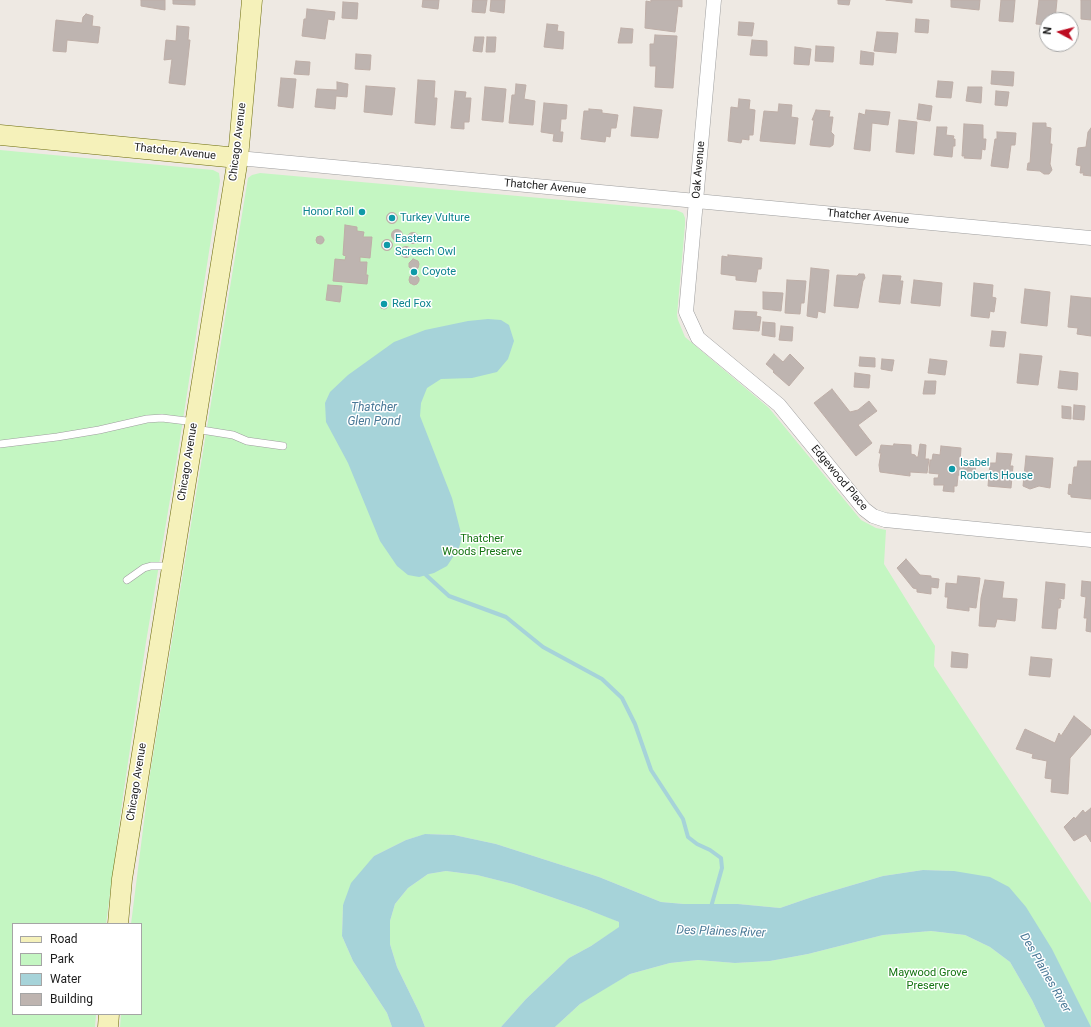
<!DOCTYPE html>
<style>
body{margin:0}
#map{position:relative;width:1091px;height:1027px;overflow:hidden;background:#eee9e3;font-family:Roboto,sans-serif}
canvas{display:block}
.legend{position:absolute;left:12px;top:923px;width:130px;height:92px;box-sizing:border-box;background:#fff;border:1px solid #a5a5a5;margin:0;padding:5px 7px;list-style:none;font-size:12px;color:#1d1d1d}
.legend li{display:flex;align-items:center;gap:8px;height:20px}
.legend b{width:20px;border:1px solid #a5a5a5}
.north{position:absolute;left:1039px;top:12px;width:40px;height:40px;box-sizing:border-box;background:#fff;border:1px solid #a5a5a5;border-radius:50%;rotate:277deg;font-size:11px;font-weight:700;line-height:16px;text-align:center;color:#1d1d1d}
.north::after{content:'';display:block;margin:auto;width:14px;height:18px;background:#bd0c21;clip-path:polygon(50% 0,100% 100%,50% 72%,0 100%)}
</style>
<div id="map">
<canvas width="1091" height="1027"></canvas>
<ul class="legend">
<li><b style="height:5px;background:#f5f1ba"></b>Road</li>
<li><b style="height:11px;background:#c4f6c2"></b>Park</li>
<li><b style="height:11px;background:#a6d3d9"></b>Water</li>
<li><b style="height:11px;background:#beb4b0"></b>Building</li>
</ul>
<div class="north">N</div>
</div>
<script>
const c = document.querySelector('canvas').getContext('2d');
c.lineJoin = 'round';
function fillPath(path, color) {
  c.fillStyle = color;
  c.fill(path, 'evenodd');
}
function shape(rows) {
  const path = new Path2D();
  for (const r of rows) {
    if (r.length === 3) {
      path.moveTo(r[0] + r[2], r[1]);
      path.arc(r[0], r[1], r[2], 0, 2 * Math.PI);
      continue;
    }
    path.moveTo(r[0], r[1]);
    for (let i = 2; i < r.length; i += 2) path.lineTo(r[i], r[i + 1]);
  }
  return path;
}
function strokePath(path, color, width, dash) {
  c.strokeStyle = color;
  c.lineWidth = width;
  c.lineCap = dash ? 'butt' : 'round';
  c.setLineDash(dash || []);
  c.stroke(path);
}
function label(font, color, halo, rows, align = 'center') {
  c.font = font + ' Roboto,sans-serif';
  c.lineWidth = 3;
  c.setLineDash([]);
  c.textBaseline = 'middle';
  c.strokeStyle = halo;
  c.fillStyle = color;
  for (const [text, x, y, turn = 0] of rows) {
    c.save();
    c.translate(x, y);
    c.rotate((+turn || 0) * Math.PI / 180);
    c.textAlign = isNaN(turn) ? turn : align;
    if (halo) c.strokeText(text, 0, 0);
    c.fillText(text, 0, 0);
    c.restore();
  }
}
fillPath(shape([
 [0,150,213,170,219,173,220,181,177,458,146,642,123,796,106,924,13,924,13,1014,96,1014,95,1027,0,1027],
 [260,173,585,202,676,210,683,213,685,218,685,225,677,315,678,320,685,337,769,408,861,520,876,528,886,530,884,564,935,646,934,666,1091,903,1091,1027,954,871,923,870,883,876,812,897,780,908,738,904,684,904,661,902,599,877,496,844,454,835,426,834,406,840,374,856,343,905,342,936,353,961,387,1013,392,1027,120,1027,121,1014,141,1014,141,924,131,924,150,774,248,178,252,175],
 [446,871,477,875,513,884,586,909,610,918,619,922,620,927,591,946,569,958,526,999,501,1027,425,1027,420,1014,397,967,390,944,390,921,395,904,408,888,428,874],
 [931,931,965,935,990,947,1010,962,1032,1000,1045,1027,555,1027,580,1004,593,995,630,974,670,963,698,960,735,963,770,961,808,954,883,935]
]), '#c4f6c2');
fillPath(shape([
 [488,319,501,320,509,325,514,341,508,359,497,372,472,378,441,379,427,388,421,403,420,416,452,498,462,537,459,548,447,566,434,573,419,577,408,575,397,566,380,541,348,463,326,422,325,403,330,392,348,375,394,342,425,330,468,321],
 [425,834,454,835,496,844,599,877,661,902,684,904,738,904,780,908,812,897,883,876,923,870,954,871,990,877,1009,887,1026,907,1052,949,1091,1027,1045,1027,1032,1000,1010,962,990,947,965,935,931,931,883,935,808,954,770,961,735,963,698,960,670,963,630,974,580,1004,555,1027,501,1027,526,999,569,958,591,946,619,927,619,922,586,909,513,884,477,875,446,871,428,874,408,888,395,904,390,921,390,944,397,967,420,1014,425,1027,392,1027,387,1013,353,961,342,936,343,905,351,883,374,856,406,840]
]), '#a6d3d9');
strokePath(shape([
 [426,575,449,596,506,617,543,647,602,679,622,698,635,724,651,770,683,819,688,837,697,844,710,850,721,858,722,868,711,907]
]), '#a6d3d9', 4);
const building = shape([
 [141,0,165,0,165,10,141,6,141,0],
 [173,0,195,0,195,5,173,4,173,0],
 [423,0,439,0,438,9,422,7,423,0],
 [473,0,487,0,485,13,472,12,473,0],
 [491,0,505,0,504,13,490,11,491,0],
 [651,0,682,0,682,7,678,6,675,32,645,28,646,1,651,2,651,0],
 [838,0,850,0,849,5,838,4,838,0],
 [886,0,912,0,912,3,886,0],
 [951,0,980,0,979,10,951,7,951,0],
 [1001,0,1015,0,1013,22,999,21,1001,0],
 [1039,0,1057,0,1055,20,1047,20,1047,25,1036,24,1039,0],
 [1081,0,1091,0,1091,20,1081,19,1081,0],
 [343,2,358,3,357,19,342,18,343,2],
 [307,9,335,12,334,20,328,19,325,39,302,36,304,19,306,19,307,9],
 [86,14,93,16,92,26,100,27,98,43,67,40,66,52,53,51,56,20,82,23,83,17,86,14],
 [916,19,929,20,928,33,915,32,916,19],
 [739,22,754,23,752,36,738,35,739,22],
 [547,24,558,25,557,31,564,32,563,49,544,47,547,24],
 [177,26,189,27,188,40,190,40,185,85,169,83,172,59,164,60,166,40,176,41,177,26],
 [621,28,633,29,632,43,618,43,621,28],
 [877,32,898,33,896,53,874,51,877,32],
 [655,35,677,36,673,88,655,87,656,66,650,66,650,44,654,44,655,35],
 [475,37,484,37,482,52,473,51,475,37],
 [487,37,496,37,495,52,486,52,487,37],
 [752,40,767,41,767,56,750,55,752,40],
 [816,46,834,47,833,62,815,61,816,46],
 [795,47,811,49,809,65,794,64,795,47],
 [861,51,874,53,873,65,860,64,861,51],
 [356,54,371,55,370,70,355,69,356,54],
 [296,61,310,62,309,75,294,74,296,61],
 [992,71,1014,72,1013,86,991,84,992,71],
 [281,78,296,79,293,108,278,106,281,78],
 [418,80,435,81,434,98,437,98,435,125,415,123,418,80],
 [938,81,953,82,951,98,936,97,938,81],
 [337,82,348,84,347,97,336,96,335,109,315,107,317,89,337,90,337,82],
 [516,84,526,85,524,99,535,101,533,125,509,123,512,95,515,95,516,84],
 [366,86,395,88,392,115,364,112,366,86],
 [485,87,506,89,503,122,482,120,485,87],
 [968,87,982,87,981,103,966,101,968,87],
 [455,91,466,92,465,98,471,98,469,122,464,122,464,129,451,128,455,91],
 [996,91,1009,92,1007,106,995,105,996,91],
 [739,99,750,100,749,109,755,110,753,135,749,135,749,140,742,139,741,143,728,141,731,107,738,108,739,99],
 [544,103,567,105,566,119,561,119,560,132,563,132,562,142,553,141,554,134,541,132,544,103],
 [779,104,792,105,791,117,798,118,795,144,760,141,764,111,778,112,779,104],
 [919,104,932,106,930,121,917,119,919,104],
 [634,107,662,110,658,138,631,136,634,107],
 [589,109,602,110,602,113,618,115,616,128,611,128,610,137,606,136,605,142,581,139,584,111,589,111,589,109],
 [816,110,830,111,829,117,833,117,831,132,834,135,833,145,830,147,810,145,814,120,812,120,816,110],
 [866,110,890,112,888,125,872,123,870,151,854,149,859,113,865,115,866,110],
 [899,120,917,122,914,154,896,152,899,120],
 [1033,123,1046,123,1046,127,1051,128,1050,144,1052,144,1050,164,1052,170,1049,174,1044,174,1040,171,1027,170,1028,163,1030,163,1033,123],
 [964,124,983,125,983,139,986,139,985,150,982,149,981,159,964,158,965,156,962,156,964,124],
 [937,127,947,127,946,135,954,136,953,139,955,139,955,146,953,146,952,157,934,155,937,127],
 [1091,128,1091,176,1083,175,1084,173,1080,173,1081,166,1076,165,1078,148,1086,147,1088,132,1091,128],
 [997,132,1016,133,1015,145,1011,145,1008,168,991,166,995,139,997,139,997,132],
 [392,218,5.5],
 [345,225,357,227,357,231,364,232,363,237,372,237,370,258,360,257,360,262,367,262,366,275,368,275,367,284,333,281,335,259,345,260,346,256,343,255,345,225],
 [397,235,5.5],
 [413,238,5.5],
 [320,240,4],
 [387,245,5.5],
 [406,252,5.5],
 [728,255,762,258,761,269,758,269,756,282,736,280,736,276,721,274,722,256,728,257,728,255],
 [413,259,418,261,419,264,418,268,415,270,415,274,419,278,419,281,417,284,414,285,410,283,409,280,410,276,413,274,413,270,409,267,409,263,413,259],
 [811,268,829,270,825,313,818,311,817,318,807,316,811,268],
 [859,274,864,274,865,278,863,281,858,308,834,306,837,275,857,276,859,274],
 [883,275,901,276,900,281,903,281,900,304,879,302,883,275],
 [787,280,806,281,804,303,801,303,800,314,785,313,787,280],
 [914,280,942,283,940,306,911,303,914,280],
 [974,283,993,285,992,297,996,298,994,312,990,311,989,318,971,316,974,283],
 [328,285,342,286,340,302,326,300,328,285],
 [1025,289,1050,292,1047,326,1021,323,1025,289],
 [763,292,783,293,781,311,763,309,763,292],
 [1071,296,1091,298,1091,336,1077,334,1078,328,1068,327,1071,296],
 [384,305,4],
 [735,311,757,312,756,316,761,317,759,331,733,329,735,311],
 [763,322,775,323,775,337,762,335,763,322],
 [781,326,793,327,792,341,779,340,781,326],
 [992,331,1006,332,1004,347,990,346,992,331],
 [774,354,783,362,790,354,804,368,789,386,773,372,774,371,766,364,774,354],
 [1020,354,1042,356,1038,385,1017,383,1020,354],
 [860,357,875,358,875,367,859,366,860,357],
 [882,359,894,360,892,371,881,369,882,359],
 [930,359,947,361,945,375,928,373,930,359],
 [1060,371,1078,373,1077,390,1058,388,1060,371],
 [855,373,870,375,869,388,854,387,855,373],
 [925,381,936,381,935,394,923,394,925,381],
 [832,389,850,412,858,410,869,401,877,411,858,425,872,443,856,456,814,403,832,389],
 [1074,405,1085,406,1084,420,1073,419,1074,405],
 [1062,406,1071,407,1071,419,1062,418,1062,406],
 [894,444,911,445,911,454,915,455,916,457,918,457,920,444,926,445,925,459,929,459,927,473,910,472,910,476,880,472,879,465,881,453,879,453,881,445,893,446,894,444],
 [941,446,961,448,960,463,976,465,974,477,958,475,957,486,954,486,954,492,943,491,944,485,934,485,934,478,938,478,939,474,929,473,930,460,932,460,933,454,940,455,941,446],
 [997,453,1012,454,1010,466,1013,466,1011,488,988,486,990,463,996,463,997,453],
 [1026,456,1053,458,1050,488,1039,486,1030,489,1023,486,1026,456],
 [1078,461,1091,461,1091,499,1071,497,1071,495,1068,494,1069,484,1072,485,1074,467,1077,467,1078,461],
 [906,559,920,575,931,576,931,578,939,579,938,588,931,587,931,594,917,592,917,589,913,588,897,568,906,559],
 [958,576,980,578,976,608,969,607,969,611,947,608,948,597,945,597,946,583,957,584,958,576],
 [985,580,1004,582,1002,598,1017,599,1015,621,997,619,995,627,979,626,981,598,985,580],
 [1082,581,1091,582,1091,632,1086,631,1087,618,1084,618,1086,597,1081,596,1082,581],
 [1046,582,1065,584,1064,599,1059,598,1059,600,1061,600,1060,608,1058,608,1056,629,1042,628,1046,582],
 [952,652,968,654,967,668,951,667,952,652],
 [1031,657,1052,659,1050,677,1029,675,1031,657],
 [1074,716,1091,730,1091,734,1070,758,1068,794,1051,792,1052,779,1045,778,1047,761,1032,758,1033,754,1016,749,1025,729,1055,743,1059,733,1061,736,1074,716],
 [1091,808,1091,842,1086,834,1074,841,1064,827,1074,817,1075,819,1083,810,1085,813,1091,808]
]);
fillPath(building, '#beb4b0');
strokePath(building, '#beaea7', 1);
const lane = shape([
 [195,429,233,435,247,441,283,446],
 [0,444,57,437,99,430,147,419,162,418,195,422],
 [127,580,144,568,151,566,172,566]
]);
const street = shape([
 [714,0,686,312,698,338,779,405,864,509,873,516,885,520,1091,540],
 [238,158,1091,238]
]);
const secondary = shape([
 [0,135,238,158],
 [118,924,122,879,142,754,238,158,252,0],
 [108,1027,109,1014]
]);
strokePath(lane, '#9e9e9e', 8);
strokePath(street, '#9e9e9e', 15);
strokePath(secondary, '#6c6c0b', 21);
strokePath(lane, '#fff', 7);
strokePath(street, '#fff', 14);
strokePath(secondary, '#f5f1ba', 20);
for (const [x, y, r, color] of [
 [362,212,4,"#0f9aa8"],
 [392,218,4,"#0f9aa8"],
 [387,245,4,"#0f9aa8"],
 [414,272,4,"#0f9aa8"],
 [384,304,4,"#0f9aa8"],
 [952,469,4,"#0f9aa8"]
]) {
  const dot = new Path2D();
  dot.arc(x, y, r, 0, 2 * Math.PI);
  c.fillStyle = color;
  c.fill(dot);
  strokePath(dot, '#fff', 1.5);
}
label('11px', '#1d1d1d', '#fff', [
 ["Chicago Avenue",238,142,-83],
 ["Thatcher Avenue",175,152,6],
 ["Oak Avenue",699,170,-85],
 ["Thatcher Avenue",545,187,5],
 ["Thatcher Avenue",868,217,5],
 ["Chicago Avenue",188,462,-81],
 ["Edgewood Place",839,478,50],
 ["Chicago Avenue",137,782,-81]
]);
label('11px', '#0d838f', '#fff', [
 ["Honor Roll",354,212,"right"],
 ["Turkey Vulture",400,218],
 ["Eastern",395,239],
 ["Screech Owl",395,252],
 ["Coyote",422,272],
 ["Red Fox",392,304],
 ["Isabel",960,463],
 ["Roberts House",960,476]
], 'left');
label('11px', '#157412', '#fff', [
 ["Thatcher",482,539],
 ["Woods Preserve",482,552],
 ["Maywood Grove",928,973],
 ["Preserve",928,986]
]);
label('italic 12px', '#4a7997', '#fff', [
 ["Thatcher",374,408],
 ["Glen Pond",374,422],
 ["Des Plaines River",721,932,2],
 ["Des Plaines River",1045,973,60]
]);
</script>
